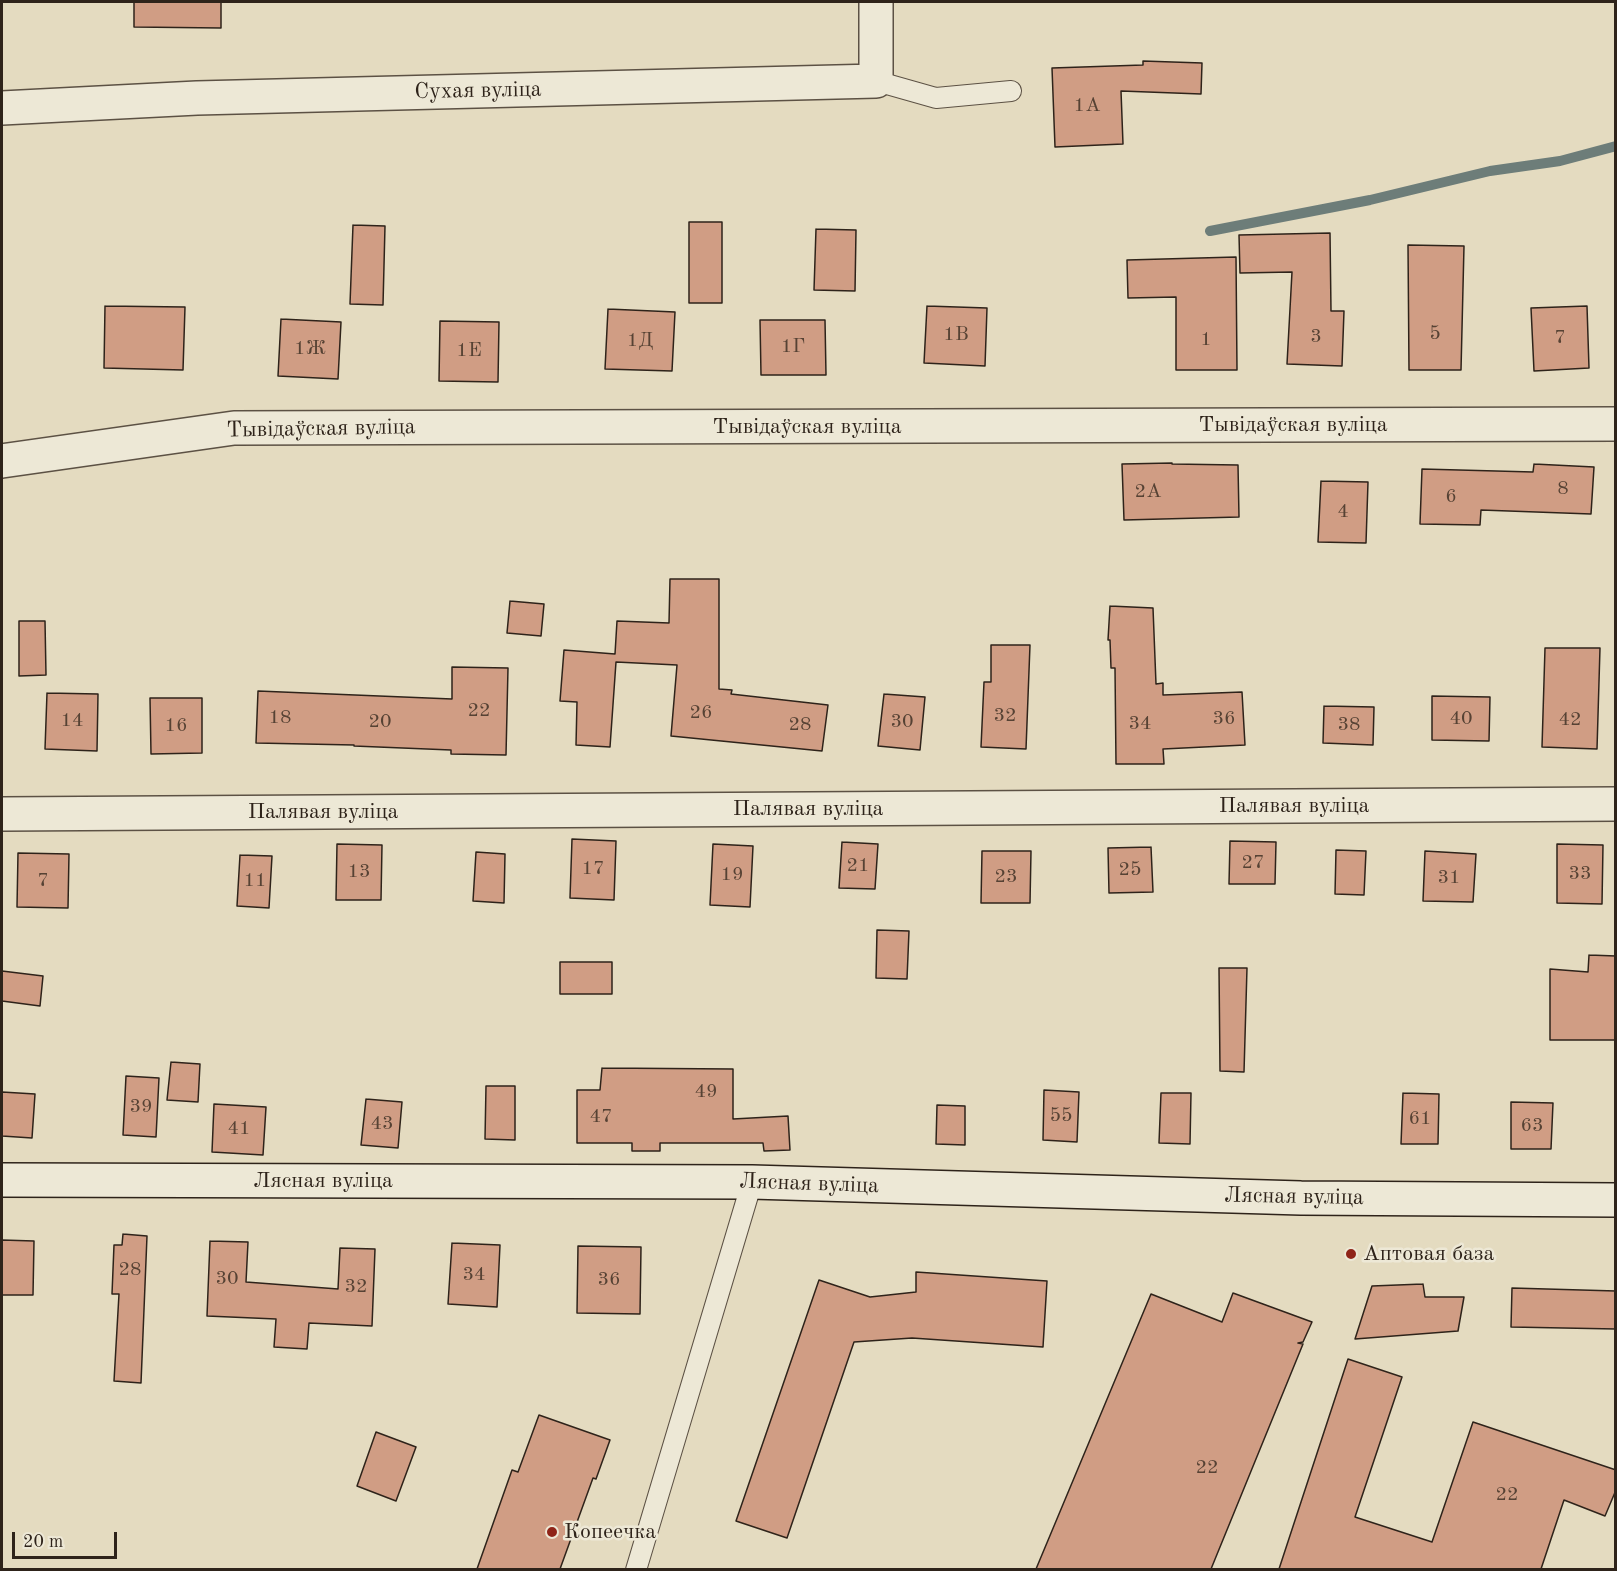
<!DOCTYPE html>
<meta charset="utf-8">
<style>
body{margin:0}
#map{position:relative;width:1617px;height:1571px;overflow:hidden;background:#e4dbc0;font-family:"Old Standard TT",serif}
canvas{display:block}
.frame{position:absolute;inset:0;border:3px solid #2e231a;pointer-events:none}
.scale{position:absolute;left:12px;top:1532px;width:105px;height:27px;box-sizing:border-box;border:3px solid #2e231a;border-top:0;padding-left:8px;font-size:18px;line-height:21px;white-space:nowrap;color:#2e231a;-webkit-text-stroke:4px #ede8d6;paint-order:stroke}
</style>
<div id="map">
<canvas width="1617" height="1571"></canvas>
<div class="frame"></div>
<div class="scale">20 m</div>
</div>
<script>
const c = document.querySelector('canvas').getContext('2d');
c.lineJoin = 'round';
function shape(rows) {
  const path = new Path2D();
  for (const r of rows) {
    path.moveTo(r[0], r[1]);
    for (let i = 2; i < r.length; i += 2) path.lineTo(r[i], r[i + 1]);
  }
  return path;
}
function strokePath(path, color, width, dash) {
  c.strokeStyle = color;
  c.lineWidth = width;
  c.lineCap = dash ? 'butt' : 'round';
  c.setLineDash(dash || []);
  c.stroke(path);
}
function fillPath(path, color) {
  c.fillStyle = color;
  c.fill(path, 'evenodd');
}
function label(font, color, halo, rows, align = 'center') {
  c.font = font + ' "Old Standard TT",serif';
  c.lineWidth = 5;
  c.setLineDash([]);
  c.textBaseline = 'middle';
  c.strokeStyle = halo;
  c.fillStyle = color;
  for (const [text, x, y, turn = 0] of rows) {
    c.save();
    c.translate(x, y);
    c.rotate((+turn || 0) * Math.PI / 180);
    c.textAlign = isNaN(turn) ? turn : align;
    if (halo) c.strokeText(text, 0, 0);
    c.fillText(text, 0, 0);
    c.restore();
  }
}
strokePath(shape([
 [1210,231,1370,200,1490,171,1560,161,1616,146]
]), '#6d7d79', 10);
const building = shape([
 [134,2,221,2,221,28,134,27,134,2],
 [1143,61,1202,63,1201,94,1121,91,1123,144,1055,147,1052,68,1143,65,1143,61],
 [689,222,722,222,722,303,689,303,689,222],
 [353,225,385,226,383,305,350,304,353,225],
 [816,229,856,230,855,291,814,290,816,229],
 [1330,233,1331,311,1344,311,1342,366,1287,364,1292,272,1240,273,1239,235,1330,233],
 [1408,245,1464,246,1461,370,1409,370,1408,245],
 [1236,257,1237,370,1176,370,1176,297,1128,298,1127,260,1236,257],
 [105,306,185,307,183,370,104,368,105,306],
 [927,306,987,308,985,366,924,363,927,306],
 [1587,306,1589,368,1534,371,1531,308,1587,306],
 [608,309,675,312,672,371,605,369,608,309],
 [281,319,341,322,338,379,278,376,281,319],
 [760,320,825,320,826,375,761,375,760,320],
 [440,321,499,322,498,382,439,381,440,321],
 [1172,463,1172,464,1238,465,1239,517,1124,520,1122,464,1172,463],
 [1534,464,1594,467,1591,514,1481,510,1480,525,1420,524,1422,469,1533,472,1534,464],
 [1321,481,1368,482,1366,543,1318,542,1321,481],
 [670,579,719,579,719,689,732,690,731,694,828,705,822,751,671,736,677,665,616,662,610,747,576,745,577,702,560,701,564,650,615,654,617,621,669,623,670,579],
 [510,601,544,604,541,636,507,633,510,601],
 [1110,606,1153,608,1156,684,1163,683,1163,695,1242,692,1245,745,1163,749,1164,764,1116,764,1115,668,1111,668,1110,640,1108,640,1110,606],
 [19,621,45,621,46,675,19,676,19,621],
 [991,645,1030,645,1026,749,981,747,984,682,991,682,991,645],
 [1545,648,1600,648,1597,749,1542,747,1545,648],
 [452,667,508,668,506,755,451,754,451,750,354,746,354,745,256,743,258,691,452,699,452,667],
 [47,693,98,694,97,751,45,749,47,693],
 [884,694,925,697,920,750,878,746,884,694],
 [1432,696,1490,697,1489,741,1432,740,1432,696],
 [150,698,202,698,202,753,151,754,150,698],
 [1324,706,1374,707,1373,745,1323,743,1324,706],
 [572,839,616,841,614,900,570,898,572,839],
 [1230,841,1276,842,1275,884,1229,884,1230,841],
 [842,842,878,844,875,889,839,888,842,842],
 [337,844,382,845,381,900,336,900,337,844],
 [713,844,753,846,750,907,710,905,713,844],
 [1557,844,1603,845,1602,904,1557,903,1557,844],
 [1151,847,1153,892,1109,893,1108,848,1151,847],
 [1336,850,1366,851,1364,895,1335,894,1336,850],
 [982,851,1031,851,1030,903,981,903,982,851],
 [1425,851,1476,854,1473,902,1423,901,1425,851],
 [476,852,505,854,504,903,473,901,476,852],
 [18,853,69,854,68,908,17,907,18,853],
 [240,855,272,856,269,908,237,906,240,855],
 [877,930,909,931,907,979,876,978,877,930],
 [1589,955,1616,956,1616,1040,1550,1040,1550,969,1588,972,1589,955],
 [560,962,612,962,612,994,560,994,560,962],
 [1219,968,1247,968,1244,1072,1220,1071,1219,968],
 [2,971,43,976,40,1006,2,1001,2,971],
 [171,1062,200,1064,198,1102,167,1100,171,1062],
 [602,1068,733,1069,733,1119,788,1116,790,1150,764,1151,763,1143,660,1143,660,1151,632,1151,632,1143,577,1143,577,1090,600,1090,602,1068],
 [126,1076,159,1078,156,1137,123,1135,126,1076],
 [486,1086,515,1086,515,1140,485,1139,486,1086],
 [1044,1090,1079,1092,1077,1142,1043,1140,1044,1090],
 [2,1092,35,1094,32,1138,2,1136,2,1092],
 [1161,1093,1191,1093,1190,1144,1159,1143,1161,1093],
 [1403,1093,1439,1094,1438,1144,1401,1144,1403,1093],
 [366,1099,402,1102,398,1148,361,1145,366,1099],
 [1511,1102,1553,1103,1551,1149,1511,1149,1511,1102],
 [214,1104,266,1107,263,1155,212,1152,214,1104],
 [937,1105,965,1106,965,1145,936,1144,937,1105],
 [123,1234,147,1236,141,1383,114,1381,119,1294,112,1294,114,1245,122,1245,123,1234],
 [2,1240,34,1241,33,1295,2,1295,2,1240],
 [210,1241,248,1242,246,1282,338,1289,340,1248,375,1249,372,1326,309,1323,307,1349,274,1347,276,1319,207,1316,210,1241],
 [452,1243,500,1245,497,1307,448,1304,452,1243],
 [578,1246,641,1247,640,1314,577,1313,578,1246],
 [916,1272,1047,1281,1043,1347,912,1338,854,1342,787,1538,736,1521,819,1280,870,1297,916,1292,916,1272],
 [1423,1284,1425,1297,1464,1297,1458,1331,1355,1339,1372,1286,1423,1284],
 [1512,1288,1616,1291,1616,1329,1511,1327,1512,1288],
 [1233,1293,1312,1322,1303,1342,1298,1343,1303,1344,1211,1569,1036,1569,1151,1294,1222,1322,1233,1293],
 [1348,1359,1402,1377,1355,1517,1432,1542,1473,1422,1616,1470,1616,1490,1605,1516,1564,1500,1541,1569,1279,1569,1348,1359],
 [539,1415,610,1440,596,1479,593,1478,560,1569,477,1569,512,1470,518,1472,539,1415],
 [376,1432,416,1447,396,1501,357,1486,376,1432]
]);
fillPath(building, '#d09d84');
strokePath(building, '#2e231a', 1.5);
const service = shape([
 [876,81,936,98,1011,91],
 [636,1570,752,1182]
]);
const minor = shape([
 [2,108,197,98,876,81,876,2],
 [2,461,234,428,1616,424],
 [2,814,1616,804]
]);
const secondary = shape([
 [2,1180,752,1182,1301,1198,1616,1200]
]);
strokePath(service, '#5c5144', 22);
strokePath(minor, '#5c5144', 36);
strokePath(secondary, '#2e231a', 36);
strokePath(service, '#ede8d6', 20);
strokePath(minor, '#ede8d6', 33);
strokePath(secondary, '#ede8d6', 33);
for (const [x, y, r, color] of [
 [1351,1254,6,"#8f2418"],
 [552,1532,6,"#8f2418"]
]) {
  const dot = new Path2D();
  dot.arc(x, y, r, 0, 2 * Math.PI);
  c.fillStyle = color;
  c.fill(dot);
  strokePath(dot, '#ede8d6', 2);
}
label('20px', '#564234', null, [
 ["1А",1087,106],
 ["5",1435,334],
 ["1В",956,335],
 ["3",1316,337],
 ["7",1560,338],
 ["1",1206,340],
 ["1Д",640,341],
 ["1Г",793,347],
 ["1Ж",310,349],
 ["1Е",469,351],
 ["8",1563,489],
 ["2А",1148,492],
 ["6",1451,497],
 ["4",1343,512],
 ["22",479,711],
 ["26",701,713],
 ["32",1005,716],
 ["18",280,718],
 ["36",1224,719],
 ["40",1461,719],
 ["42",1570,720],
 ["14",72,721],
 ["20",380,722],
 ["30",902,722],
 ["34",1140,724],
 ["28",800,725],
 ["38",1349,725],
 ["16",176,726],
 ["27",1253,863],
 ["21",858,866],
 ["17",593,869],
 ["25",1130,870],
 ["13",359,872],
 ["33",1580,874],
 ["19",732,875],
 ["23",1006,877],
 ["31",1449,878],
 ["7",43,881],
 ["11",255,881],
 ["49",706,1092],
 ["39",141,1107],
 ["55",1061,1116],
 ["47",601,1117],
 ["61",1420,1119],
 ["43",382,1124],
 ["63",1532,1126],
 ["41",239,1129],
 ["28",130,1270],
 ["34",474,1275],
 ["30",227,1279],
 ["36",609,1280],
 ["32",356,1287],
 ["22",1207,1468],
 ["22",1507,1495]
]);
label('22px', '#2e231a', '#ede8d6', [
 ["Сухая вуліца",478,91,-1],
 ["Тывідаўская вуліца",1293,425],
 ["Тывідаўская вуліца",807,427],
 ["Тывідаўская вуліца",321,429,-1],
 ["Палявая вуліца",1294,806],
 ["Палявая вуліца",808,809],
 ["Палявая вуліца",323,812],
 ["Лясная вуліца",323,1181],
 ["Лясная вуліца",809,1184,2],
 ["Лясная вуліца",1294,1197,1]
]);
label('22px', '#2e231a', '#ede8d6', [
 ["Аптовая база",1363,1254],
 ["Копеечка",564,1532]
], 'left');
</script>
